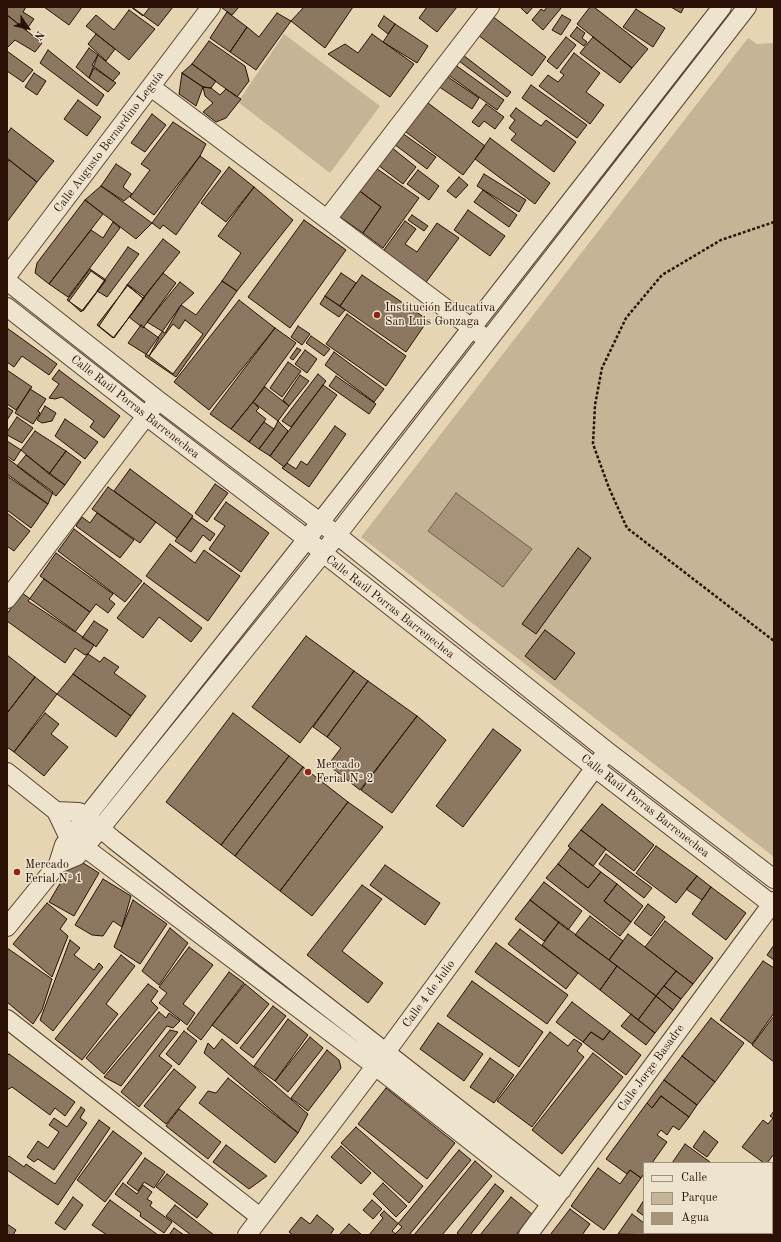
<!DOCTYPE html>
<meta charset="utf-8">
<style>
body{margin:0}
#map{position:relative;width:781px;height:1242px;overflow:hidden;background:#e5d5b3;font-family:"Old Standard TT",serif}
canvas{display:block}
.frame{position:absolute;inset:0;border:8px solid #2c1206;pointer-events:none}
.legend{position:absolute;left:643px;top:1162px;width:130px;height:72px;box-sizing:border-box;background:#eee4ce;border:1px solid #a0907e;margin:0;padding:5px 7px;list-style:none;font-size:12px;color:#2c1206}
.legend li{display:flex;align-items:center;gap:8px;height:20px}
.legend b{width:20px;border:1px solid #a0907e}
.north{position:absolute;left:8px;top:8px;width:40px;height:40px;-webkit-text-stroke:3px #eee4ce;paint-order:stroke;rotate:124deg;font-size:11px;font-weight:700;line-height:16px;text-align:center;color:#2c1206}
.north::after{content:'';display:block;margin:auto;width:14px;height:18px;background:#2c1206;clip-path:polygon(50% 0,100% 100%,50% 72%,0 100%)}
</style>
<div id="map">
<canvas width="781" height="1242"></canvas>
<div class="frame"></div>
<ul class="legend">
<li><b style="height:5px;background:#eee4ce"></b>Calle</li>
<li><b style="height:11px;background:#c6b496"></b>Parque</li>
<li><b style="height:11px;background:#a69378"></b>Agua</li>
</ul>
<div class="north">N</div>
</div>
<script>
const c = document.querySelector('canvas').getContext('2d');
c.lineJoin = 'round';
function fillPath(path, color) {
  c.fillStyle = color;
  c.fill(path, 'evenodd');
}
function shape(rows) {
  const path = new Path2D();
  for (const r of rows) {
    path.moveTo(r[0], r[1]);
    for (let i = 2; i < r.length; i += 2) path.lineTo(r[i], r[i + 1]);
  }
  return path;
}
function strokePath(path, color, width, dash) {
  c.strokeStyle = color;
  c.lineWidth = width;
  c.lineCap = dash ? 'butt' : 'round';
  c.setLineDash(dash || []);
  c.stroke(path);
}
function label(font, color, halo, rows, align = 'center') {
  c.font = font + ' "Old Standard TT",serif';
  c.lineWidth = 3;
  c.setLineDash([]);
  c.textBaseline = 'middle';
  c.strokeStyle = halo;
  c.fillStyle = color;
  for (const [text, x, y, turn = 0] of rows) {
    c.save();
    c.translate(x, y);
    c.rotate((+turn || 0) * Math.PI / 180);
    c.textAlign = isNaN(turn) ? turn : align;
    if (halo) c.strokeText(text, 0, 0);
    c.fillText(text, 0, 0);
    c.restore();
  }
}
fillPath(shape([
 [284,34,380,106,330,173,238,102],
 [748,38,757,44,774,43,774,857,361,537]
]), '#c6b496');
const water = shape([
 [456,493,532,549,503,587,428,531,456,493]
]);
fillPath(water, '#a69378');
strokePath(water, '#755f4a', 1);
const building = shape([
 [7,7,26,7,23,12,34,19,26,30,7,15,7,7],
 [44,7,82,7,69,25,44,7],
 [131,7,150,7,143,16,131,7],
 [132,7,173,7,158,26,132,7],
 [223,7,239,7,232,15,222,8,223,7],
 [304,7,353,7,325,48,291,21,304,7],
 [427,7,457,7,437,32,419,18,427,7],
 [520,7,533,7,527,14,520,7],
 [547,7,562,7,543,30,532,20,541,9,544,11,547,7],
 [590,7,594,7,648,49,632,68,577,24,590,7],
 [671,7,684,7,681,13,671,7],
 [636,9,665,28,653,47,623,27,636,9],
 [129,10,155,29,129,60,86,26,96,15,114,30,129,10],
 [227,12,247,27,230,52,210,38,227,12],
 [277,13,291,21,256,70,230,52,247,27,259,37,277,13],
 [7,15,42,43,35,52,15,40,7,48,7,15],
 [562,15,571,20,561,35,552,30,562,15],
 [384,16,395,24,388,34,378,26,384,16],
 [492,16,546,57,532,76,478,35,492,16],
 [395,24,428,46,417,63,383,42,395,24],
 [577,27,585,33,582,38,587,42,584,46,570,36,577,27],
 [96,34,115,49,106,61,88,44,96,34],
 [372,34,414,64,390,97,328,54,345,44,358,53,372,34],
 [566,37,576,45,557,69,547,61,566,37],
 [593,37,632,68,620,83,580,53,593,37],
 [209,41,245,66,249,81,237,97,192,64,209,41],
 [89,48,98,55,89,78,76,67,89,48],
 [48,50,104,95,97,106,40,63,48,50],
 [7,51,33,70,23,82,7,71,7,51],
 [574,53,600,73,586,92,604,105,590,124,539,86,548,75,558,82,564,75,560,72,574,53],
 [98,55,120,73,113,81,92,65,98,55],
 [463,55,511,92,507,97,459,61,463,55],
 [192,64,216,81,211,88,203,87,182,73,192,64],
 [454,64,504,100,497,110,447,74,454,64],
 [94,68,116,83,108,92,89,78,94,68],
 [34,73,46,81,37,95,25,87,34,73],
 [182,73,203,87,196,106,179,94,182,73],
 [445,75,479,98,472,109,438,86,445,75],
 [531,85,587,125,577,138,522,98,531,85],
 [203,87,211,88,220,95,226,89,241,99,226,118,216,122,203,112,213,103,205,96,203,87],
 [78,100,101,117,87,136,64,119,78,100],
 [424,100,485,146,463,175,402,129,424,100],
 [486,104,504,117,495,129,484,121,479,127,472,122,486,104],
 [516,108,541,126,546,120,576,142,554,172,511,140,516,134,509,128,515,120,510,116,516,108],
 [152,114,166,125,145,152,131,143,152,114],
 [173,122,206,144,200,156,154,215,130,197,150,170,141,164,173,122],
 [11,128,54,161,37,182,7,158,7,134,11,128],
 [402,133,436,157,427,169,394,144,402,133],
 [490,138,550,183,535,204,475,159,490,138],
 [391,147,416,167,403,184,378,165,391,147],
 [200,156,221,171,176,235,163,225,160,229,152,223,200,156],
 [9,160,37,182,7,222,7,163,9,160],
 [116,164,131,174,123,187,132,194,124,201,101,186,116,164],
 [373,166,419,198,383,248,363,233,381,207,357,189,373,166],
 [229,167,254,187,226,222,201,203,229,167],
 [418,170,439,186,429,200,407,184,418,170],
 [484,174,526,200,519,212,477,186,484,174],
 [459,177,468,185,456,198,447,191,459,177],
 [101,186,152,223,136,239,85,200,101,186],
 [254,187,293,220,237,291,222,281,241,253,218,236,254,187],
 [357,189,381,207,363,233,337,215,357,189],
 [483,190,517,215,509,227,474,202,483,190],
 [85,200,103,214,49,284,35,273,37,263,85,200],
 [468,210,505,236,490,256,454,230,468,210],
 [412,215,428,226,424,231,408,220,412,215],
 [304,220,346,250,290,328,248,297,304,220],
 [405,221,416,229,405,244,417,252,437,223,459,238,424,285,381,254,405,221],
 [113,222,120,228,68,297,49,284,91,230,103,238,113,222],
 [163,239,180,252,143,298,127,285,163,239],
 [128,247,139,254,107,297,97,291,128,247],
 [90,269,106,280,83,311,67,300,90,269],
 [91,271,105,281,81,312,69,301,91,271],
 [163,273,176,283,143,328,129,317,163,273],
 [341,273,356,283,340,306,325,296,341,273],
 [362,275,428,320,406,352,340,306,362,275],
 [222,281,237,291,176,377,145,356,181,305,196,315,222,281],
 [180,282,194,293,181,305,165,333,147,322,180,282],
 [127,285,143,298,114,338,99,326,127,285],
 [128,285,145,297,113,338,97,325,128,285],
 [325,296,345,310,339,317,320,304,325,296],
 [239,300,275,328,209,410,174,382,239,300],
 [347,314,406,356,386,386,326,344,347,314],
 [185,320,203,334,173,374,149,356,173,324,179,329,185,320],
 [141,325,159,338,149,356,128,343,141,325],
 [298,326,310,334,302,345,291,337,298,326],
 [7,328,57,364,49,375,22,356,14,367,7,362,7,328],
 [275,328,296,343,253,402,231,429,210,414,275,328],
 [311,336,330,349,324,356,306,343,311,336],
 [297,348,301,350,293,360,290,358,297,348],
 [305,350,317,359,307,373,295,364,305,350],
 [334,352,384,389,374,402,325,365,334,352],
 [288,362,301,371,282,397,270,388,288,362],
 [7,370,32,387,16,410,7,404,7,370],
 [59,370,120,416,104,438,90,427,94,421,62,397,55,399,49,398,59,384,52,379,59,370],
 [318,374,326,381,291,427,282,421,318,374],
 [300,375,309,381,289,406,283,400,300,375],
 [336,376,376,404,369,414,329,386,336,376],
 [323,385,337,395,284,467,270,456,323,385],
 [265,387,289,406,278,421,253,402,265,387],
 [30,389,46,399,38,411,40,413,33,424,15,413,30,389],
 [253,402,259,408,256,411,266,419,249,442,231,429,253,402],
 [45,406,56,413,52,421,42,423,37,420,45,406],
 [7,407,13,411,7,420,7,407],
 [17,417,33,428,22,443,7,435,7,432,17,417],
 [65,419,98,442,85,459,55,436,65,419],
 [278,421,288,431,270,456,259,449,274,429,278,421],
 [264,422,274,429,259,449,249,442,264,422],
 [335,426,346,434,309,487,282,468,287,463,296,469,301,461,307,465,335,426],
 [35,431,66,451,49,474,21,450,35,431],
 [7,441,21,450,14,461,7,456,7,441],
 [66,451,81,462,65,485,49,474,66,451],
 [26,455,65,485,56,496,17,466,26,455],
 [7,458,53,492,48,504,7,476,7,458],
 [130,469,193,516,177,538,114,491,130,469],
 [7,474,48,504,31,528,7,510,7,474],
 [215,484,228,493,207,522,195,513,215,484],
 [108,487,156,522,140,543,92,509,108,487],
 [226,502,269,533,241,572,209,549,225,526,214,519,226,502],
 [7,513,30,531,14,551,7,546,7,513],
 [97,513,134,540,120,558,76,526,82,517,90,523,97,513],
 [192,518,215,534,210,541,203,535,191,552,175,541,192,518],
 [74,529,142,581,125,602,58,551,74,529],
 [170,544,195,563,204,550,240,576,208,621,146,576,170,544],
 [578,548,591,558,536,634,522,624,578,548],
 [56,553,113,594,109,599,115,604,108,613,96,604,90,612,40,576,56,553],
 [44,579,90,612,75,632,28,601,44,579],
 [144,583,202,628,191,642,159,617,143,638,117,618,144,583],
 [22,593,94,645,88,654,85,655,75,648,65,663,7,621,7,614,22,593],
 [94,621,108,630,96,647,94,645,82,638,94,621],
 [545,630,575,653,555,680,525,656,545,630],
 [306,636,354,671,300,743,252,707,306,636],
 [88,654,100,662,104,657,119,667,114,673,146,696,131,716,73,674,88,654],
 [7,655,35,677,7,713,7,655],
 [354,671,368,681,327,737,313,727,354,671],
 [73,674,131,716,116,737,57,694,73,674],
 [35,677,57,694,14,752,7,747,7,713,35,677],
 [368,681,417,716,360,790,328,765,341,748,327,737,368,681],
 [45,713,59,724,51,734,68,747,44,776,14,752,45,713],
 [233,713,289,756,221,845,166,802,233,713],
 [417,716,446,740,392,813,361,790,417,716],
 [493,729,521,750,463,827,436,806,493,729],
 [289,756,303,767,235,856,221,845,289,756],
 [303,767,348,802,280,891,235,856,303,767],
 [348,802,383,827,312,916,280,891,348,802],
 [602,804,654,845,634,871,581,830,602,804],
 [581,830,606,849,593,866,568,846,581,830],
 [656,846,697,876,676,903,636,873,656,846],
 [570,848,601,872,588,888,558,864,570,848],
 [606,854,652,888,644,898,599,864,606,854],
 [75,858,99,873,74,916,49,902,75,858],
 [558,864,588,888,601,872,617,884,604,901,631,922,620,936,546,878,558,864],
 [385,865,440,903,425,925,370,885,385,865],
 [697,876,711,887,702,900,686,889,697,876],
 [103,879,131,896,122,927,113,921,103,936,92,935,75,925,103,879],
 [544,882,582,911,568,930,530,900,544,882],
 [617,884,643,906,631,922,604,901,617,884],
 [362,885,382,899,342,951,383,983,368,1003,307,955,362,885],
 [711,887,746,913,726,940,692,914,711,887],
 [133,900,167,924,140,964,114,947,133,900],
 [530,900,559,922,544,941,515,919,530,900],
 [47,903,67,919,60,929,68,936,52,977,13,944,47,903],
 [648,904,665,917,651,936,634,923,648,904],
 [590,916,623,941,609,960,575,935,590,916],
 [665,921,713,958,693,984,645,947,665,921],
 [559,922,617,966,600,990,542,945,559,922],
 [170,928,188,943,159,985,142,971,170,928],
 [520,929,578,973,566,989,508,944,520,929],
 [628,934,676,971,656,996,609,960,628,934],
 [70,940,80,948,74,955,94,970,99,963,103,967,53,1031,40,1020,70,940],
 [496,943,568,995,547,1024,475,972,496,943],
 [774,945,774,960,767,955,774,945],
 [189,947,213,965,183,1004,195,1013,187,1025,159,1003,167,993,159,987,189,947],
 [7,948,52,979,42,1010,33,1024,7,1002,7,948],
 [121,955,135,966,106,1004,118,1014,82,1060,55,1039,121,955],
 [763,961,774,968,774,1013,752,1044,720,1020,763,961],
 [617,966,656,996,638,1020,600,990,617,966],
 [676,971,693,984,681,999,664,986,676,971],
 [229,972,244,983,201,1040,187,1029,229,972],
 [472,981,543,1032,519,1067,447,1016,472,981],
 [148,984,158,991,151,1001,158,1008,104,1074,86,1058,148,984],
 [245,984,269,1004,237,1044,212,1025,245,984],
 [664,986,681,999,673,1010,656,996,664,986],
 [656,996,673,1010,655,1033,638,1020,656,996],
 [572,1002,610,1031,603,1040,591,1032,583,1042,556,1022,572,1002],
 [273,1006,286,1016,253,1058,240,1048,273,1006],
 [159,1012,166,1018,169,1013,180,1021,173,1028,167,1026,121,1086,104,1077,159,1012],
 [631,1014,655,1033,646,1045,621,1026,631,1014],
 [774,1016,774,1062,752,1045,774,1016],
 [711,1018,744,1043,715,1082,682,1056,711,1018],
 [288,1019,308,1035,275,1081,254,1066,288,1019],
 [438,1023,483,1054,464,1081,420,1049,438,1023],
 [170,1030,178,1032,159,1056,172,1066,139,1107,121,1092,170,1030],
 [184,1031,197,1041,179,1065,166,1054,184,1031],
 [610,1031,641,1055,626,1075,583,1042,591,1032,603,1040,610,1031],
 [550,1032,568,1046,574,1039,582,1044,577,1051,584,1057,532,1127,497,1101,550,1032],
 [310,1037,323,1048,288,1092,275,1081,310,1037],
 [222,1039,308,1114,298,1133,204,1053,208,1043,214,1049,222,1039],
 [327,1050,339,1060,341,1068,308,1111,291,1098,327,1050],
 [593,1053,623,1077,562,1154,532,1130,593,1053],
 [9,1054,75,1102,65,1116,55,1108,50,1115,12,1087,7,1090,7,1056,9,1054],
 [682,1056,715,1082,697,1105,664,1080,682,1056],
 [490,1058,514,1075,494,1103,470,1087,490,1058],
 [174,1069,196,1087,166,1124,144,1106,174,1069],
 [228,1078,298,1133,275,1163,199,1103,208,1091,216,1093,228,1078],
 [664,1080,697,1105,689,1117,661,1096,652,1108,647,1103,664,1080],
 [386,1088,455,1143,427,1179,358,1124,386,1088],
 [661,1096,689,1117,679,1130,673,1126,667,1135,661,1130,657,1135,667,1142,652,1163,644,1163,644,1174,641,1178,630,1170,627,1174,606,1159,647,1103,652,1108,661,1096],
 [81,1107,85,1110,80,1118,87,1123,54,1170,38,1159,34,1162,27,1157,38,1141,48,1148,59,1132,49,1125,54,1118,67,1127,81,1107],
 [179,1109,221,1142,208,1159,166,1126,179,1109],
 [774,1111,774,1154,767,1163,764,1163,742,1147,763,1120,768,1124,773,1118,770,1116,774,1111],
 [99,1120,110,1128,58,1205,7,1170,7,1158,9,1156,24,1167,26,1164,55,1184,99,1120],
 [356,1127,423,1186,409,1203,341,1143,356,1127],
 [113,1131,142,1153,105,1202,77,1180,113,1131],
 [704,1131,718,1142,707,1157,693,1147,704,1131],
 [685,1144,710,1162,710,1163,672,1163,685,1144],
 [226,1145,267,1176,249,1189,213,1162,226,1145],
 [341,1146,371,1173,361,1184,331,1157,341,1146],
 [459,1150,471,1160,409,1235,397,1235,392,1231,459,1150],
 [145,1158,165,1172,154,1188,144,1182,138,1191,127,1183,145,1158],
 [475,1161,492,1176,474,1197,442,1235,414,1235,475,1161],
 [598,1168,620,1184,630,1170,641,1178,604,1230,571,1206,598,1168],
 [167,1174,208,1204,197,1218,156,1187,167,1174],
 [123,1183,137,1194,143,1185,152,1192,147,1199,152,1202,150,1206,172,1222,164,1233,140,1216,141,1213,115,1194,123,1183],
 [383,1183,407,1206,396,1217,373,1194,383,1183],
 [495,1184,504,1191,470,1235,460,1235,457,1233,495,1184],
 [772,1184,774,1186,774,1217,772,1215,772,1184],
 [73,1197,83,1205,65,1230,55,1223,73,1197],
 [511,1197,532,1214,516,1235,480,1235,511,1197],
 [110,1200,158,1235,107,1235,92,1225,110,1200],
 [372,1200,382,1209,373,1219,363,1210,372,1200],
 [644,1200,644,1216,637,1211,644,1200],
 [175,1205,214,1235,191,1235,166,1216,175,1205],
 [570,1209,590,1224,582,1235,550,1235,570,1209],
 [384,1211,402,1227,394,1235,369,1235,383,1218,380,1215,384,1211],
 [632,1214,644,1223,644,1233,656,1233,655,1235,618,1234,632,1214],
 [317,1215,334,1229,330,1235,293,1235,289,1232,301,1217,310,1224,317,1215],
 [7,1224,16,1230,13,1235,7,1235,7,1224],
 [349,1224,362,1235,339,1235,349,1224],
 [174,1228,184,1235,169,1235,174,1228],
 [681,1233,707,1233,706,1235,680,1235,681,1233],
 [764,1233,771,1233,774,1235,763,1235,764,1233]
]);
fillPath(building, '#8c7760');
strokePath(building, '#2c1206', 1);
const minor = shape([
 [722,7,307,539,64,845,58,864,77,856,100,829,323,553,747,7],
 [151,87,481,335],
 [327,219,490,7],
 [7,276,211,7],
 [7,281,158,400,337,535,607,751,774,879],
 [7,307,146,416,307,539,323,553,595,768,774,906],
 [7,599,153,407],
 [7,772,56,811],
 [7,927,58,864],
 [7,1019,260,1217],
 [551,1204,375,1066,84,847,66,832,56,811,79,812,87,817,114,840,562,1190],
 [247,1235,386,1052,602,758],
 [528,1235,774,901]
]);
strokePath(minor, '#5a4331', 20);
strokePath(shape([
 [774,222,721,240,662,275,626,318,602,368,595,405,593,444,609,488,627,528,774,641]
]), '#2c1206', 2.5, [3, 2]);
strokePath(minor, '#eee4ce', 18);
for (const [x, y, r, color] of [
 [377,315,4,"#8f2418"],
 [308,772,4,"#8f2418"],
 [17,872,4,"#8f2418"]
]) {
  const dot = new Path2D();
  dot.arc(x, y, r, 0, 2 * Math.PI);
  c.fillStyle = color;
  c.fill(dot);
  strokePath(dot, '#eee4ce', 1.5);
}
label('12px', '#2c1206', '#eee4ce', [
 ["Calle Augusto Bernardino Leguía",109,142,-53],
 ["Calle Raúl Porras Barrenechea",135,407,38],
 ["Calle Raúl Porras Barrenechea",390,607,38],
 ["Calle Raúl Porras Barrenechea",645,806,38],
 ["Calle 4 de Julio",429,994,-54],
 ["Calle Jorge Basadre",651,1068,-54]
]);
label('12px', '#2c1206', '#eee4ce', [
 ["Institución Educativa",385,308],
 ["San Luis Gonzaga",385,322],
 ["Mercado",316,765],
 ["Ferial Nº 2",316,779],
 ["Mercado",25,865],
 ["Ferial Nº 1",25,879]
], 'left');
</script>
